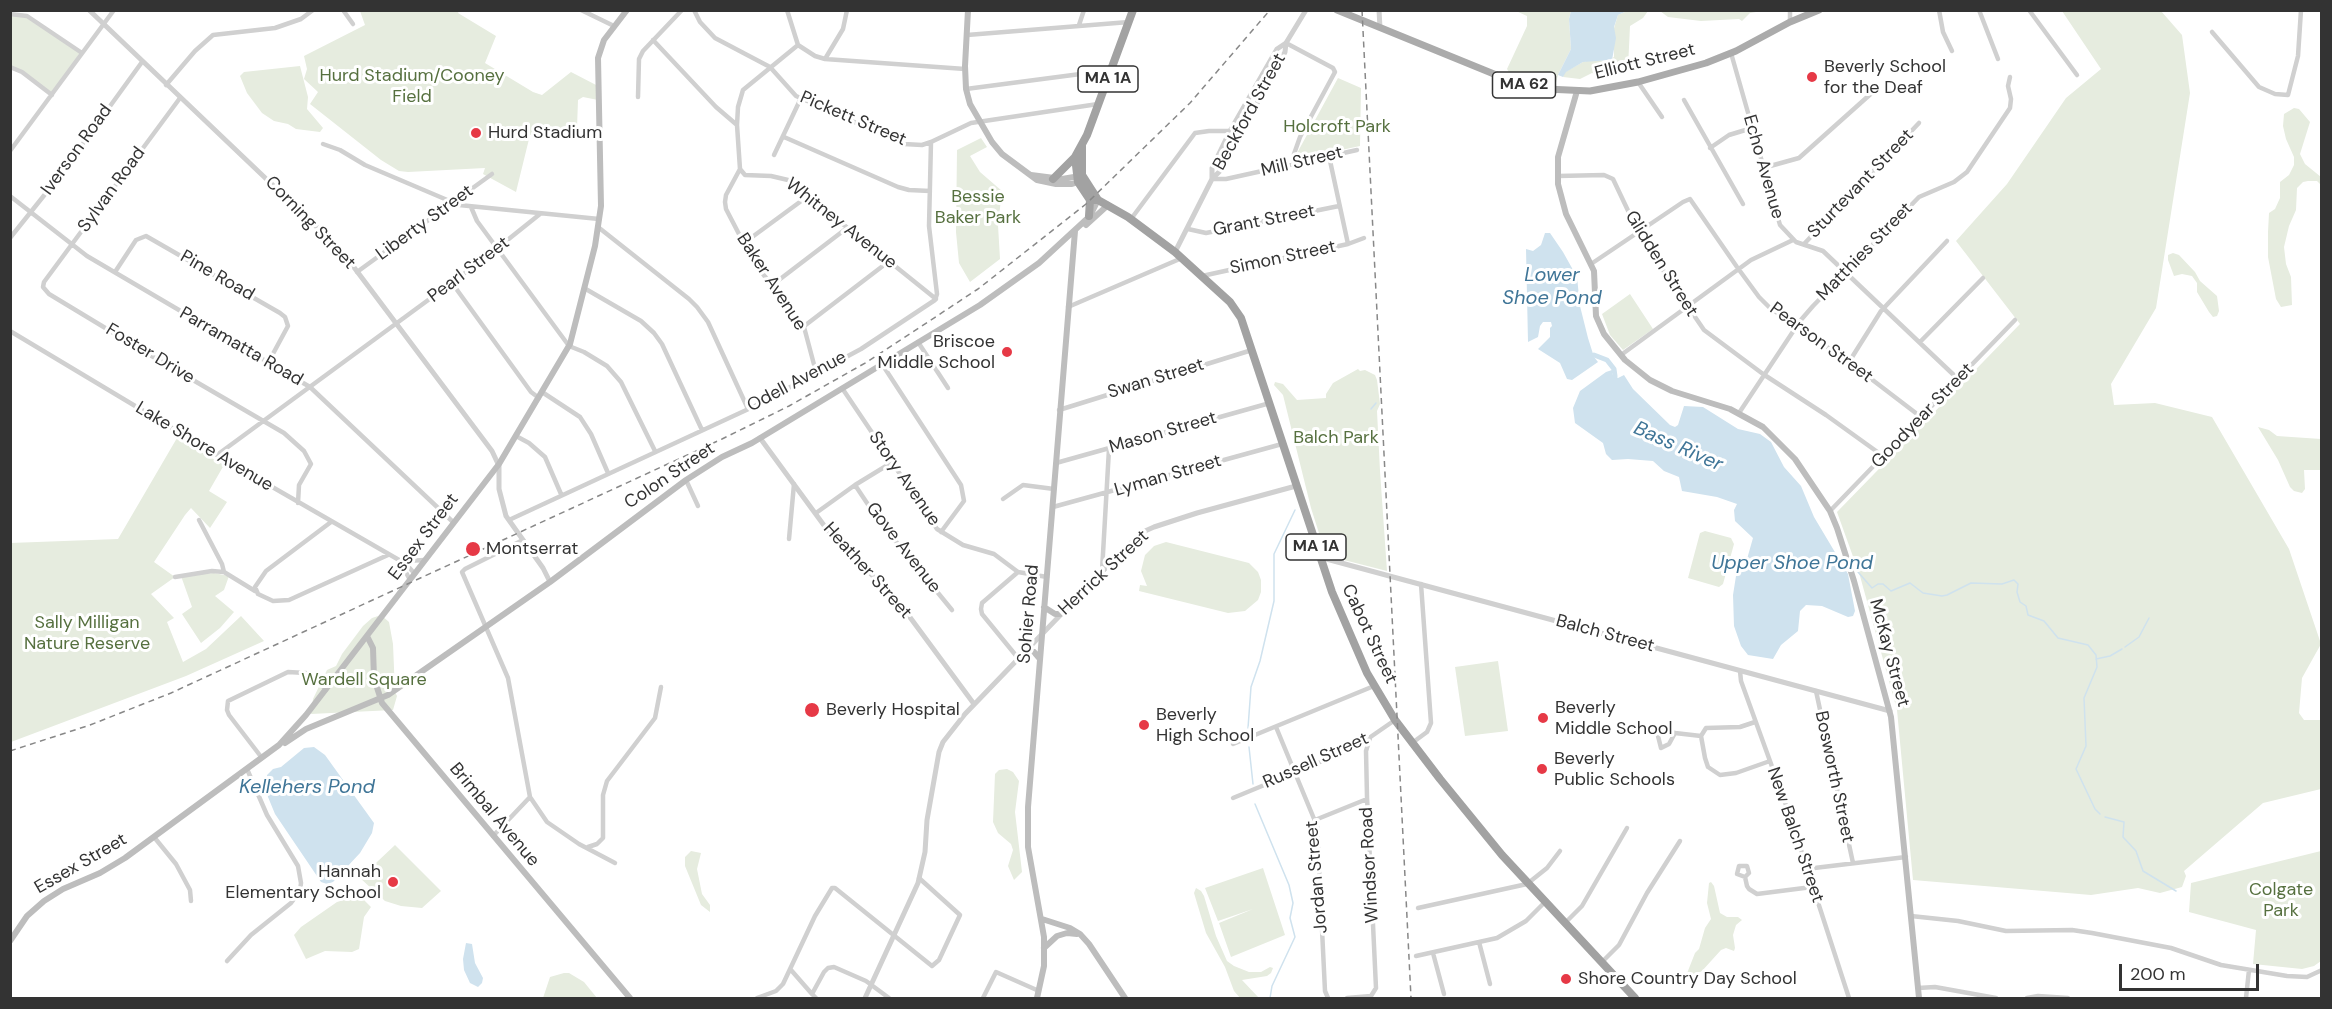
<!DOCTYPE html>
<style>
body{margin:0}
#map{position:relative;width:2332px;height:1009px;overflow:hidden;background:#fff;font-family:"DM Sans",sans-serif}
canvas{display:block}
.frame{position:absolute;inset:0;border:12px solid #333;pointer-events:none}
.scale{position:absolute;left:2119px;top:964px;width:140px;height:27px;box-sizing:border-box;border:3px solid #333;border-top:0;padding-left:8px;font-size:18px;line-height:21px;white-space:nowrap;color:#333;-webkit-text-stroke:4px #fff;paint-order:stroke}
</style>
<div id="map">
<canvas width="2332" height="1009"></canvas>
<div class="frame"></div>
<div class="scale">200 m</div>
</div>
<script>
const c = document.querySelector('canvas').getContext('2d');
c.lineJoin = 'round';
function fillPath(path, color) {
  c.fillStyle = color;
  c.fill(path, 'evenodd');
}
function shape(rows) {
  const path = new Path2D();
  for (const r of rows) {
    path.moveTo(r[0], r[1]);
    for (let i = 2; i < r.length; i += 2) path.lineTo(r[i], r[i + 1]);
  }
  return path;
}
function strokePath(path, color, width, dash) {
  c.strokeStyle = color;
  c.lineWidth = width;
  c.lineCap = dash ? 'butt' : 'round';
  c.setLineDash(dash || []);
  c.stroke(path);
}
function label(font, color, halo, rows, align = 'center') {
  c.font = font + ' "DM Sans",sans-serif';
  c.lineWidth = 6;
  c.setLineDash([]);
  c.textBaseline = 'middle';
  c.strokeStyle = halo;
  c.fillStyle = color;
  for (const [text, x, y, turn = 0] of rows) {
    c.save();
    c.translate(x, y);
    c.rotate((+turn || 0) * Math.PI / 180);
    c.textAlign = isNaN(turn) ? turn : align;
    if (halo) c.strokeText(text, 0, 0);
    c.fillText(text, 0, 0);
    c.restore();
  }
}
fillPath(shape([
 [360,11,459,11,458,13,496,36,485,63,533,92,542,95,571,72,598,86,598,100,583,97,578,100,577,128,569,134,543,131,530,135,516,192,483,174,485,168,408,172,399,171,381,160,310,104,318,92,304,79,307,69,304,56,365,25],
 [1516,11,1571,11,1569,19,1571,49,1558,75,1554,90,1516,83,1507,69,1527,26,1527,16],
 [1627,11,1648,11,1643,18,1630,26,1628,68,1607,79,1592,73,1580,79,1563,77,1565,72,1583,62,1591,60,1607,61,1614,57,1614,28,1618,15],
 [1660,11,1762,11,1750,13,1742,21,1739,19,1701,21,1668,17],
 [2062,11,2161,11,2182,35,2190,93,2156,308,2111,384,2114,405,2155,403,2212,417,2289,549,2321,644,2302,678,2299,713,2304,720,2321,720,2321,789,2263,803,2184,871,2186,876,2182,887,2160,893,2138,888,2091,895,1913,880,1897,710,1860,576,1837,512,2020,324,1956,241,2007,184,2066,98,2101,69],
 [10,14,27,16,81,51,52,95,22,72,11,68],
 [300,66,308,97,307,109,323,128,320,132,296,129,288,124,274,121,262,113,247,93,240,76,244,72],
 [1338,78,1361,88,1360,146,1299,159,1296,155],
 [2294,108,2299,109,2310,122,2300,154,2305,164,2321,177,2321,185,2317,181,2308,181,2303,182,2297,188,2296,210,2289,226,2284,247,2286,264,2291,277,2292,305,2281,307,2276,299,2268,257,2268,232,2269,213,2275,209,2280,198,2280,182,2289,175,2294,165,2294,157,2286,139,2283,126,2284,114],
 [981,138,987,147,970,156,980,172,1002,191,998,225,1000,259,970,282,959,263,956,232,957,150],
 [2173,253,2179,255,2195,272,2200,281,2217,296,2219,311,2217,316,2213,317,2209,312,2197,292,2197,283,2192,276,2182,274,2174,276,2168,260,2168,255],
 [1630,294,1653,329,1623,350,1610,335,1602,314],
 [1358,369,1360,371,1365,370,1375,375,1377,380,1380,404,1377,411,1380,471,1387,571,1340,559,1325,552,1311,508,1283,395,1274,385,1275,382,1283,384,1297,400,1326,398,1326,394,1333,383],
 [2258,427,2269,430,2277,436,2321,439,2321,470,2304,470,2305,489,2302,493,2294,491,2290,487,2278,460],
 [177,438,224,465,209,491,227,502,210,528,191,508,185,515,154,562,175,577,151,594,174,618,167,622,183,662,206,649,241,616,264,641,186,676,11,742,10,543,118,539],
 [1705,531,1731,538,1734,544,1723,584,1719,587,1688,578,1700,533],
 [1166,542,1249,563,1258,572,1261,580,1261,592,1258,600,1245,611,1228,613,1139,591,1140,585,1147,586,1141,571,1145,555,1154,546],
 [214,573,229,576,224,590,215,596,234,612,220,628,201,643,182,614,192,607,181,576],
 [381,615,389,622,393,644,395,692,397,696,393,710,311,714,313,699,327,670,336,666,342,654,363,626,372,618],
 [1498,661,1508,731,1465,736,1455,667],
 [1007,769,1013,772,1019,781,1015,812,1022,872,1014,880,1008,866,1013,850,1011,844,998,833,993,822,995,774,999,770],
 [395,845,441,891,422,908,401,906,385,901,360,878],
 [691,851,701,853,697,869,702,894,710,905,710,912,701,905,685,866,685,857],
 [2321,851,2321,961,2314,966,2302,969,2253,964,2256,930,2189,912,2191,883],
 [1263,868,1285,935,1231,957,1219,923,1253,909,1218,921,1205,888],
 [1711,882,1714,886,1720,913,1727,917,1738,917,1742,920,1736,925,1733,935,1735,948,1734,951,1726,948,1721,950,1702,971,1684,981,1695,953,1699,949,1705,928,1711,919,1707,903,1709,883],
 [1196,888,1201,891,1204,896,1216,936,1227,961,1234,966,1249,972,1261,972,1270,967,1273,968,1271,973,1267,976,1242,980,1259,998,1240,998,1234,991,1225,967,1206,933,1194,893],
 [347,899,364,900,371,907,364,917,359,949,352,952,325,951,306,959,294,935,301,927,337,902],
 [564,973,569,973,584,982,597,998,543,998,550,977]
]), '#e6ecdf');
fillPath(shape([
 [1571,11,1627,11,1618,15,1614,27,1616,38,1612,60,1583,62,1566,72,1563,77,1558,75,1571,49,1569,19],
 [1545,233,1550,233,1563,252,1577,277,1580,306,1588,338,1594,357,1598,362,1572,380,1567,379,1560,363,1538,349,1550,337,1550,328,1552,326,1551,322,1543,322,1540,326,1538,337,1528,342,1526,249,1533,251,1541,245],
 [1612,370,1612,374,1618,378,1624,375,1633,389,1670,425,1675,427,1678,425,1684,406,1703,407,1738,429,1760,434,1771,442,1784,467,1801,486,1814,517,1848,574,1855,611,1853,616,1848,617,1822,606,1806,605,1800,611,1798,631,1781,645,1773,659,1748,655,1741,646,1734,626,1733,595,1736,576,1747,559,1753,538,1735,521,1734,510,1737,504,1717,497,1682,491,1679,477,1664,471,1653,461,1628,459,1612,460,1606,454,1603,443,1575,423,1573,408,1580,391,1606,372],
 [314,747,325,755,374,823,372,833,360,853,333,882,327,884,321,882,275,814,268,797,266,785,267,775,273,769,281,767,304,748],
 [466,943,472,944,475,963,483,978,482,983,478,987,470,983,464,970,463,959]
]), '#cfe2ee');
strokePath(shape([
 [1371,409,1376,403],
 [1858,572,1872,588,1878,584,1883,584,1891,591,1910,583,1923,593,1942,596,1947,595,1971,583,2002,584,2014,580,2018,584,2017,592,2020,602,2026,606,2028,615,2044,621,2058,638,2088,645,2096,655,2097,667,2084,698,2086,746,2076,769,2095,809,2100,814],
 [2125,647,2139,637,2149,618],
 [2096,659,2110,656,2122,649],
 [1248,728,1251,687,1260,661,1274,601,1274,554,1295,510],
 [1249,747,1253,784],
 [1255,804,1289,885,1293,903,1290,918,1295,937,1272,986,1270,998],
 [2105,817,2124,822,2123,837,2136,851,2143,871,2176,891]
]), '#cfe2ee', 1.5);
strokePath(shape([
 [1594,355,1607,360,1614,369,1615,376]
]), '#cfe2ee', 5);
strokePath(shape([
 [343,10,353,24],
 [581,10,614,26],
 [694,10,700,22,715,38,770,67,796,96,904,144,922,145,931,142,971,123,1098,104],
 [787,10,798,45,743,90,738,107,737,125,740,169,726,195,725,202,726,209,753,261,804,327,816,372],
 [1790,10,1790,22],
 [1939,10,1943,32,1952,51],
 [1979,10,1998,59],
 [2029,10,2077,75],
 [10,14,27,16,82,53],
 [1079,25,1084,10],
 [2212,32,2259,87,2275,94,2288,95,2298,56,2301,10],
 [967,35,1129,22],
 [653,40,716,107,737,125],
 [1286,43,1333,68,1335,72,1300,137,1294,154,1294,164],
 [798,45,815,56,825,59,965,69],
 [1731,53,1780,225,1796,242,1823,251,1958,379],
 [825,59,843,29,847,10],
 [10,67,22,72,52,95],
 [1638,82,1662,117],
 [166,85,195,51,213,35,275,28,301,19,313,10],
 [966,89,1111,70],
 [638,97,639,59,643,51,682,10],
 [180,98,44,282,43,287,49,294,150,355,284,433,304,451,311,464,299,485,298,503],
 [1684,100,1743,204],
 [784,137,898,187,909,190,930,191],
 [323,144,340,150,365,165,459,205,599,219],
 [1710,148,1729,135,1752,128],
 [10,151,114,10],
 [774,155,801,98],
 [1329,156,1348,244],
 [1763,168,1799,158,1874,91],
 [740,169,745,175,771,176,788,180,936,299],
 [1558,176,1604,175,1613,179,1641,238,1704,330,1763,374,1826,415,1883,456],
 [1212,179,1226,179,1357,150],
 [10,196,87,256,310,387,453,522],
 [471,207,477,221,569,346,584,352,607,366,621,382,655,451],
 [1131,219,1195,133,1209,131,1242,131],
 [598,227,689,299,697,307,708,322,748,409],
 [1188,229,1206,233,1339,206],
 [10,238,58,178,142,62],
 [744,243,808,196],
 [1804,244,1919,123],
 [1591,264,1683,202,1690,199,1737,267,1759,297,1770,308,1849,362,1921,417],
 [115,272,136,240,146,236,280,313,285,317,288,326,268,363],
 [357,272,492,174],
 [1202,276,1348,244,1364,238],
 [452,283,531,392,539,398],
 [771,286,847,228],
 [584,288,641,321,654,333,662,344,702,430],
 [1068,307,1182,258],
 [803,327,888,262],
 [10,331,222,458,406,564,415,574],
 [918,342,948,388],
 [1920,342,1983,278],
 [1621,355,1751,260,1793,240],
 [1849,362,1881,311,1947,241],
 [882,364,961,485,964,501,941,532],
 [842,388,937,529,963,545,994,554,1018,572,1047,577],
 [542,392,580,417,591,434,608,473],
 [1059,410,1252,350],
 [1739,413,1800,321,1813,306,1919,197,1954,182,1967,172,2010,108,2011,99,2008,86,2010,77],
 [516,436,529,443,545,457,561,494],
 [217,455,480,262,540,214],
 [1056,463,1270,403],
 [686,480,698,506],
 [855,485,879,521,952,610],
 [1003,499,1023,485,1054,489],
 [1053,507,1282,444],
 [1830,511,2015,320],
 [816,513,855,485,891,463],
 [199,520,222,564,224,572],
 [509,520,755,406,861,349,935,300,937,294,929,226,931,142],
 [331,522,266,571,255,587,258,594,273,601,289,600,388,555],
 [789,539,794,484],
 [523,540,465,569,462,572,508,678,530,797,547,822,579,844,615,863],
 [405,561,425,560],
 [401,563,410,580],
 [1102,571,1109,449],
 [175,577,212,571,224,572,255,591],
 [1018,658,982,614,981,609,982,603,1018,572],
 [1740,671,1741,681,1791,819,1849,998],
 [1816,691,1853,863],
 [1755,722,1740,727,1706,728,1701,736,1705,758,1708,767,1720,775,1736,773,1770,761],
 [1276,727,1317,826,1325,991,1328,998],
 [1666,731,1675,733,1669,744,1661,748,1658,736,1660,732,1666,731],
 [1675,733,1701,736],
 [1412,743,1427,732,1431,723,1421,584],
 [1233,744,1374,686],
 [262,758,229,715,227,710,228,701,288,672,306,673,320,683,326,690],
 [1233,798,1356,747,1395,720],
 [1315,820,1367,799],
 [493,836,530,797],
 [154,837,176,864,190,890,191,901],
 [588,847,597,844,603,838,603,795,607,781,655,718,661,687],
 [1806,869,1906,857],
 [1745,877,1737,874,1739,866,1747,866,1749,873,1745,877,1747,886,1749,889,1757,894,1812,887],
 [1418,908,1527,884,1547,868,1560,851],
 [1911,916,1958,921,2006,931,2072,930,2092,933,2171,948,2221,965,2287,976,2307,977,2322,970],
 [1565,923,1582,906,1627,828],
 [1479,942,1490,984],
 [1433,953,1444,994],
 [1416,956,1497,938,1526,921,1545,902],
 [227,961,251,935,291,903,300,891,301,883,298,866,267,815,247,769],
 [1601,963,1619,945,1647,893,1680,841],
 [791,970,812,994],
 [1918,988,1935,987,1996,998],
 [757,998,776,991,783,984,815,916,832,888,835,888,932,966,939,960,960,915,919,878],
 [816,998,812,994,824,972,828,968,834,967,866,981,889,998],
 [983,998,996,972,1039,991],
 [1347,998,1371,996,1376,988,1367,797,1366,751,1370,738],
 [2027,998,2038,996,2068,998],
 [2246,998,2249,970]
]), '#d0d0d0', 4.5);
strokePath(shape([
 [89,10,323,233,350,262,492,451,499,466,499,489,506,516,543,568,550,582],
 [1379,10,1380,28],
 [1212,179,1212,168,1230,131,1277,49,1286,43],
 [1175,252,1212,179,1220,171,1285,52,1286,43,1306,10],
 [760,438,834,539,895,597,974,704],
 [1319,557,1890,711],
 [865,998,918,883,925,852,927,820,939,752,943,742,965,714,1124,549,1145,531,1154,527,1197,513,1296,486]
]), '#d0d0d0', 5);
strokePath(shape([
 [968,10,965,66,966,89,970,104,992,142,1002,154,1037,180,1056,184,1072,184,1081,181],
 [1577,91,1558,157,1558,184,1566,214,1594,271,1596,316,1604,334,1625,360,1650,380,1672,391,1730,409,1763,427,1795,459,1830,511,1837,528,1854,581,1891,717,1919,998],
 [1031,175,1062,179,1080,176],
 [1086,225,1108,205],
 [1044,607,1055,614,1060,614],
 [367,636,373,648,374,678,382,703,630,998],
 [1025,650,1034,652,1040,659],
 [285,743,306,729,388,695,550,582,686,480,722,457,752,443,980,305,1039,263,1090,216,1098,200],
 [1042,919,1070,928,1080,934,1089,944,1125,998],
 [10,941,27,916,44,901,63,889,100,873,125,858,279,745,306,715,499,464,570,344,595,246,601,206,598,58,604,40,627,10],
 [1044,948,1057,936,1067,933,1077,934],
 [1037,998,1044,966,1044,937,1028,847,1028,807,1075,231]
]), '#bdbdbd', 6);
strokePath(shape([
 [1337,10,1516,83,1546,89,1590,91,1638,82,1706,63,1736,51,1790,22,1819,10]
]), '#ababab', 7);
strokePath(shape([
 [1082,146,1082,175,1098,200,1128,217,1175,252,1230,302,1241,318,1332,592,1367,673,1395,720,1440,779,1502,855,1635,998],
 [1053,179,1075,157],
 [1098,200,1090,200,1078,182,1075,157,1087,135,1133,10],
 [1089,216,1090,200]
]), '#a2a2a2', 8);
strokePath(shape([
 [1362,10,1411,998],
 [10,751,90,725,171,693,722,439,789,406,867,362,978,289,1086,204,1190,103,1270,10]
]), '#888', 1.5, [6, 4.5]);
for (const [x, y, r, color] of [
 [1812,77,6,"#e63946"],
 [476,133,6,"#e63946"],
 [1007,352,6,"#e63946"],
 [473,549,8,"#e63946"],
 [812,710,8,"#e63946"],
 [1543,718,6,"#e63946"],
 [1144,725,6,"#e63946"],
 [1542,769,6,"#e63946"],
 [393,882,6,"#e63946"],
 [1566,979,6,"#e63946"]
]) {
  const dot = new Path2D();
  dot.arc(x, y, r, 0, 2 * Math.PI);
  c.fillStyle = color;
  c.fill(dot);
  strokePath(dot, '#fff', 2);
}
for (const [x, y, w] of [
 [1108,79,60],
 [1524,85,63],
 [1316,547,60]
]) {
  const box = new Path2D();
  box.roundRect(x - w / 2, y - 13, w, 26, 4.5);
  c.fillStyle = '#fff';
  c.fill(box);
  strokePath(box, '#333', 1.5);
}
label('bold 16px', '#333', null, [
 ["MA 1A",1108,79],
 ["MA 62",1524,85],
 ["MA 1A",1316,547]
]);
label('18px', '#333', '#fff', [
 ["Elliott Street",1645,62,-14],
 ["Beckford Street",1250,112,-61],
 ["Pickett Street",853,119,23],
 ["Iverson Road",77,150,-54],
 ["Mill Street",1302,162,-13],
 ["Echo Avenue",1763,167,74],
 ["Sturtevant Street",1861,184,-46],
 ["Sylvan Road",112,190,-54],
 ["Grant Street",1264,221,-11],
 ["Corning Street",310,223,46],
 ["Liberty Street",425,223,-36],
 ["Whitney Avenue",841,224,38],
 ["Matthies Street",1865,252,-46],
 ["Simon Street",1283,258,-12],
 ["Glidden Street",1661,264,58],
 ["Pearl Street",469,270,-37],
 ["Pine Road",217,276,30],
 ["Baker Avenue",771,282,57],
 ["Pearson Street",1821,343,36],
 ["Parramatta Road",241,347,30],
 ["Foster Drive",150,354,31],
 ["Swan Street",1156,379,-17],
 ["Odell Avenue",797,382,-28],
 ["Goodyear Street",1923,416,-46],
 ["Mason Street",1163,433,-16],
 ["Lake Shore Avenue",204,447,31],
 ["Colon Street",670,476,-34],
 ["Lyman Street",1168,476,-16],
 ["Story Avenue",904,479,55],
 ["Essex Street",424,537,-53],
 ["Gove Avenue",903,548,52],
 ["Heather Street",867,571,48],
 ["Herrick Street",1104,573,-43],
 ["Sohier Road",1029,614,-85],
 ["Cabot Street",1369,634,65],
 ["Balch Street",1605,634,15],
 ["McKay Street",1889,653,75],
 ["Russell Street",1316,761,-24],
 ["Bosworth Street",1834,777,78],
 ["Brimbal Avenue",494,815,50],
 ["New Balch Street",1795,835,71],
 ["Essex Street",81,864,-30],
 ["Windsor Road",1370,865,-93],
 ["Jordan Street",1317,877,-95]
]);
label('18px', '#333', '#fff', [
 ["Beverly School",1824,67],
 ["for the Deaf",1824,88],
 ["Hurd Stadium",488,133],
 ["Briscoe",995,342,"right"],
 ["Middle School",995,363,"right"],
 ["Montserrat",486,549],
 ["Beverly",1555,708],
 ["Middle School",1555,729],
 ["Beverly Hospital",826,710],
 ["Beverly",1156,715],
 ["High School",1156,736],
 ["Beverly",1554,759],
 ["Public Schools",1554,780],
 ["Hannah",381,872,"right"],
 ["Elementary School",381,893,"right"],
 ["Shore Country Day School",1578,979]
], 'left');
label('18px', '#56703f', '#fff', [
 ["Hurd Stadium/Cooney",412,76],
 ["Field",412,97],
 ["Holcroft Park",1337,127],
 ["Bessie",978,197],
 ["Baker Park",978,218],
 ["Balch Park",1336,438],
 ["Sally Milligan",87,623],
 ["Nature Reserve",87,644],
 ["Wardell Square",364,680],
 ["Colgate",2281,890],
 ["Park",2281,911]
]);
label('italic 20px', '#3f7597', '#fff', [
 ["Lower",1552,276],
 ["Shoe Pond",1552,299],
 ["Bass River",1678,447,24],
 ["Upper Shoe Pond",1792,564],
 ["Kellehers Pond",307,788]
]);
</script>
